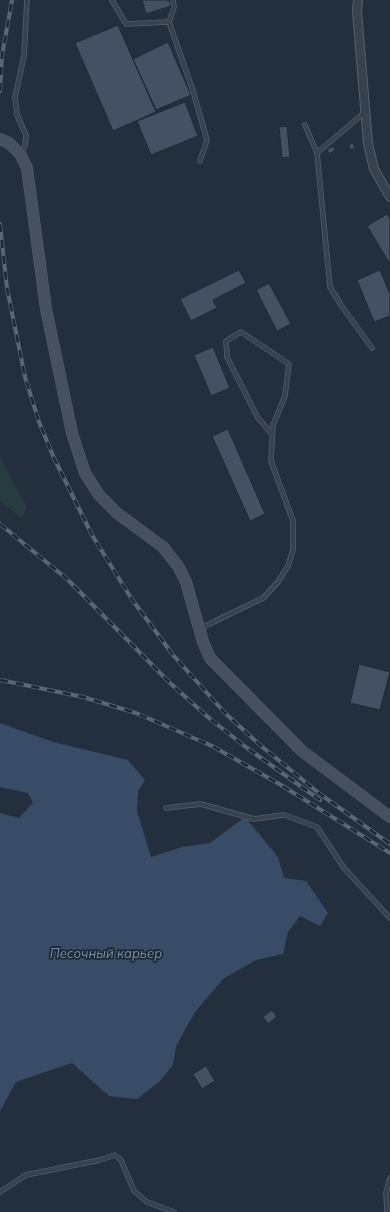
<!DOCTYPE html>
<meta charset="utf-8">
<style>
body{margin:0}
canvas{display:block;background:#242f3e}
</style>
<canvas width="390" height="1212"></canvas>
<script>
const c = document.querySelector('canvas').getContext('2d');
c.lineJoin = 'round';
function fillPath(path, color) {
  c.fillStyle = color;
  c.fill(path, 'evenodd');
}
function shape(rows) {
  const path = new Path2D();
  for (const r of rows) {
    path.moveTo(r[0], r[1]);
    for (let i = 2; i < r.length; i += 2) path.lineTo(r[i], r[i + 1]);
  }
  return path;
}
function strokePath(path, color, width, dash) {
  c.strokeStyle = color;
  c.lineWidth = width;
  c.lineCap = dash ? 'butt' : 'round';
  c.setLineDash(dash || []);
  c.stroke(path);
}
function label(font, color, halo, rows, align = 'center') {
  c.font = font + ' Mulish,sans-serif';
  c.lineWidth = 3.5;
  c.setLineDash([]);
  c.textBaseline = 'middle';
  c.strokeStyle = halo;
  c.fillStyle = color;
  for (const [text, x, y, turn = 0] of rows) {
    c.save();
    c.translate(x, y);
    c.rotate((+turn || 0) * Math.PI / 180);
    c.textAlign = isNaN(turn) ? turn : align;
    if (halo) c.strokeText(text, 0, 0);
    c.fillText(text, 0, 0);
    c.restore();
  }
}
fillPath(shape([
 [0,458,27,507,22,518,0,502]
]), '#263c3f');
fillPath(shape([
 [0,723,53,742,128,760,145,780,138,791,137,811,151,857,182,847,210,843,245,817,278,857,284,878,306,881,328,913,320,926,300,916,288,932,283,954,256,960,224,978,195,1012,176,1046,173,1065,160,1081,137,1099,109,1096,72,1063,16,1082,0,1111,0,813,19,818,33,803,28,793,0,787]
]), '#394c67');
const building = shape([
 [142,0,169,0,171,6,146,14,142,0],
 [118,25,156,112,113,131,75,43,118,25],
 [168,42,191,95,156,110,133,59,168,42],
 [185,102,198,136,151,155,137,121,185,102],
 [287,126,290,157,282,158,279,127,287,126],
 [353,143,355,148,351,150,348,145,353,143],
 [333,146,335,150,329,154,327,150,333,146],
 [387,214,390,219,390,264,367,226,387,214],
 [239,270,246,283,213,300,217,308,191,321,180,299,239,270],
 [380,270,390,294,390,316,374,322,357,280,380,270],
 [269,283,291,324,277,331,256,290,269,283],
 [213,347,230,388,211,396,194,355,213,347],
 [228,429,265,514,250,521,212,436,228,429],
 [359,664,390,672,380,710,350,703,359,664],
 [272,1010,277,1017,268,1024,263,1017,272,1010],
 [206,1066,215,1081,202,1089,193,1074,206,1066]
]);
fillPath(building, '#455162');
strokePath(building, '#1f2835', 1);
const lane = shape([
 [112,0,126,24,169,22,193,91,207,140,200,161],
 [169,22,174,7,173,0],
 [365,112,317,153,330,287,341,305,372,348],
 [305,125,317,153],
 [21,153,25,146,26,135,17,115,15,97,24,56,27,0],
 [201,628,263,598,278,582,288,566,293,550,293,521,271,461,273,425,285,396,289,364,241,332,226,341,227,357,258,418,272,434],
 [166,808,201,804,254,819,284,815,317,827,344,868,390,918],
 [0,1192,26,1175,100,1160,115,1155,121,1160,134,1191,147,1202,174,1212],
 [387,1212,386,1193,390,1178]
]);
const street = shape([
 [358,0,357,11,368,144,374,169,390,197]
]);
const secondary = shape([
 [0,139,9,143,20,154,27,168,46,309,72,433,85,473,99,495,117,513,163,547,178,566,186,582,203,642,210,658,302,751,390,817]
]);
strokePath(lane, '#565f6c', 5.5);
strokePath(street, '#565f6c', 10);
strokePath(secondary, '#565f6c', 12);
strokePath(lane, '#38414e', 4);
strokePath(street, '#38414e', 8);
strokePath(secondary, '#465061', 11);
const rail = shape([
 [0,91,2,56,12,0],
 [0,224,7,288,25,377,39,422,54,458,92,535,131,598,173,655,225,713,260,745,320,794,390,844],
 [0,524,67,579,170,683,209,718,247,748,320,800],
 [0,680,83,697,136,713,212,746,281,785,390,853]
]);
strokePath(rail, '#5a6575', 4);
strokePath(rail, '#1d2633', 2.5, [8]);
label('italic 13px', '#7c92b1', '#1d2633', [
 ["Песочный карьер",106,954]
]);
</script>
